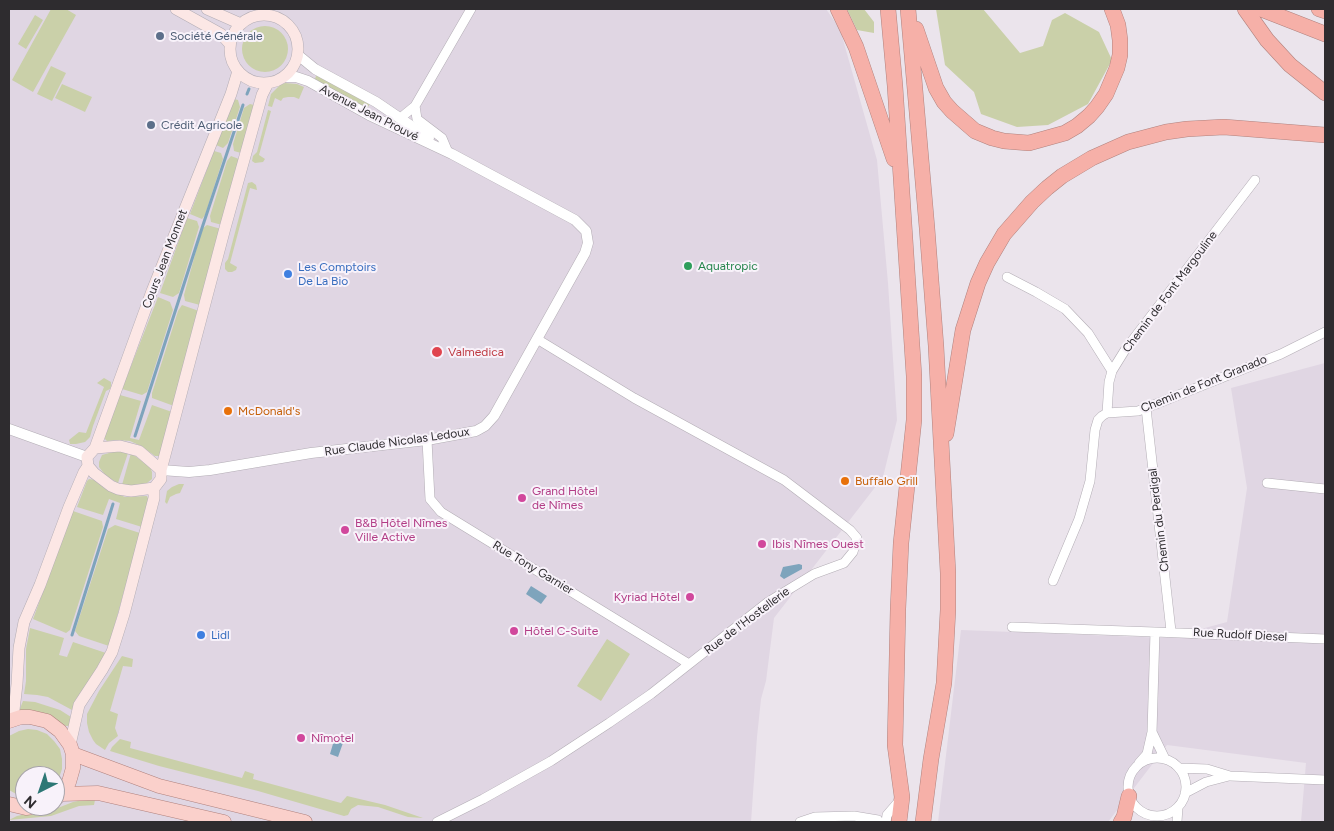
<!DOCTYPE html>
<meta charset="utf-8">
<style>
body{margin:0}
#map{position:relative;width:1334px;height:831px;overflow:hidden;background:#ebe4ec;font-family:Figtree,sans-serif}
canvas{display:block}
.frame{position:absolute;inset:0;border:10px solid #2e2c2f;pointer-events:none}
.north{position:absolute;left:15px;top:766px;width:50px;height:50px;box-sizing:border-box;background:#f8f2fa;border:1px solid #a7a3a9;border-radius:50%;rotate:221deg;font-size:14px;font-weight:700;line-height:20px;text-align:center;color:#2e2c2f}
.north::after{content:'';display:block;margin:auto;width:18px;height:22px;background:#2d7775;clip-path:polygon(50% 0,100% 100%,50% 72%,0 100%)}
</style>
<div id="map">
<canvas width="1334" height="831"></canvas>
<div class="frame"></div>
<div class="north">N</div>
</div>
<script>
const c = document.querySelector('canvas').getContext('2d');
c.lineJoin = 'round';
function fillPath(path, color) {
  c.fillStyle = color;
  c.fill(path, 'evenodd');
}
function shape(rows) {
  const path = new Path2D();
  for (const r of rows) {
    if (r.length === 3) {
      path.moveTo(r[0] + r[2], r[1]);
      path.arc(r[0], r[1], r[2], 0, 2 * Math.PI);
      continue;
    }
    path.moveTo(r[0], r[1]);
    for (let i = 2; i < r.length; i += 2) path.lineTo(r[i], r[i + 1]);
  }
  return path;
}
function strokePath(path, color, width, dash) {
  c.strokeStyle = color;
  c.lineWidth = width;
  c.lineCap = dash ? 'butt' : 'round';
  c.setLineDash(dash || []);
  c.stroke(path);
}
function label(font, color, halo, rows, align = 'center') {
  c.font = font + ' Figtree,sans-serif';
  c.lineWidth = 4;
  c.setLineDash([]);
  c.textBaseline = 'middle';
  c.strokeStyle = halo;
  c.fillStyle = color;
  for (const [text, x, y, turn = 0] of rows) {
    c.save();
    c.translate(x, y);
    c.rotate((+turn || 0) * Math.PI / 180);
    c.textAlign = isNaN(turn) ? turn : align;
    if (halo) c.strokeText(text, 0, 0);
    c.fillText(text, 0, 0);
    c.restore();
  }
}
fillPath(shape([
 [9,9,826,9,840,29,877,160,888,283,897,420,883,477,774,618,766,681,761,699,757,737,751,822,9,822],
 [25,776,55,776,55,806,25,806],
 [1325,363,1325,822,1301,822,1306,763,1167,745,1108,822,938,822,961,630,1168,638,1227,622,1247,488,1231,388]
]), '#e0d6e3');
fillPath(shape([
 [51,9,66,9,76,15,33,92,12,80],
 [847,9,864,9,874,22,874,33,857,30],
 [936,9,983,9,1020,53,1043,46,1052,20,1065,13,1099,32,1112,60,1088,104,1048,125,1017,127,981,114,974,92,945,65],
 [35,15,43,20,26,49,18,44],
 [265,49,23],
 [51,66,66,73,52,101,37,94],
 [317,74,370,104,367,108,314,81],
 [285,83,297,84,304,87,299,99,294,97,288,97,283,98,281,101,275,98,272,107,268,106,271,94,280,85],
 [62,84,92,97,85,112,55,98],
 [234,99,238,100,240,107,228,143,223,148,216,145],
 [250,104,254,105,241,153,234,151,233,144,244,108],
 [268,110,271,111,259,155,265,159,263,162,255,163,252,161,253,156,257,152],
 [214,151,221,153,223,159,205,215,202,219,190,214],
 [231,156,239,159,222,225,211,222,210,216,227,161],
 [252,182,256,185,257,190,250,188,230,263,237,267,236,270,232,272,228,272,225,269,225,263,228,259,248,183],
 [187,218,197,221,199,227,179,293,173,297,160,293],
 [207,225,221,229,200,305,185,301,184,295,202,229],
 [158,297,170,302,173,310,147,392,142,395,122,389],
 [182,305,199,311,174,406,152,398,152,393,178,311],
 [104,378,111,382,111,386,110,389,106,391,93,426,90,437,85,442,76,444,70,444,69,440,79,432,86,433,104,387,97,383],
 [120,395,141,401,130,438,139,440,152,405,172,412,160,456,155,456,141,446,130,441,117,440,107,441,104,438],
 [116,451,128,453,118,483,106,476,99,467,99,462,102,455],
 [131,453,150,467,152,472,152,479,147,483,140,485,122,485],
 [89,479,95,480,104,488,125,497,147,496,149,501,142,527,116,519,120,503,109,499,103,515,77,507,87,481],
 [179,484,184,484,180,493,176,494,170,497,167,504,165,502,167,491,172,487],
 [73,511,102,521,103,527,70,630,66,633,33,619],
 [115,525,140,533,109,646,79,636,75,631,108,529],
 [30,628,64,638,59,655,67,657,73,642,106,653,93,675,76,699,72,710,48,697,37,695,24,694,26,681,26,649],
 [607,639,630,654,601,701,577,686],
 [122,656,133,659,132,667,123,666,110,711,118,714,115,728,118,736,109,743,105,750,96,744,93,740,89,732,87,723,87,714,99,691],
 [23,701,35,702,60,710,71,717,69,726,66,726,50,717,19,711],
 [28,729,37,730,47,734,54,741,60,749,62,759,62,769,59,778,55,783,55,776,25,776,25,796,18,795,9,790,9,736,19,731],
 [120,739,131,742,130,748,242,778,245,771,254,774,253,779,341,803,347,796,385,805,423,818,408,817,378,807,358,805,351,809,348,815,344,816,258,791,159,766,110,751,112,747],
 [83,800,95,800,94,805,79,806,51,816,9,820,17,816,26,814,50,811,73,802]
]), '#cad0a9');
fillPath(shape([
 [799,564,802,565,802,569,784,579,780,576,783,567],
 [531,586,547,596,541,604,526,594],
 [335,737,344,740,338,757,330,754]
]), '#7ea4bc');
strokePath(shape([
 [247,94,249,89],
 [135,436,203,225,243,105],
 [72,635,113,504]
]), '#7ea4bc', 3);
const minor = shape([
 [415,106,417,119,442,138,447,150],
 [401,118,404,115,415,106,471,9],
 [1007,277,1036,292,1065,309,1088,333,1112,371],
 [1146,408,1171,631],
 [1107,413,1109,382,1112,371,1125,350,1255,180],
 [427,440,430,499,441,512,689,664],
 [1267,483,1325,489],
 [1053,581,1079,519,1090,481,1095,430,1098,420,1102,416,1107,413,1138,411,1146,408,1281,354,1325,332],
 [1012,627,1155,632,1152,732,1147,754,1139,763],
 [1155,632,1325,639],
 [1152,732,1165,759],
 [1157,787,29],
 [1179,768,1207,769,1230,776,1325,780],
 [1185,793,1206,782,1229,776],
 [437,822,483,799,551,761,609,723,651,694,768,602,814,574,844,563,853,552,857,538,850,530,784,480,634,398,537,339],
 [800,822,815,817,854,816,878,820],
 [886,822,887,815,900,800],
 [1177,822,1178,807]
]);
const tertiary = shape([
 [298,55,315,69,376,102,429,138],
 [9,429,87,457],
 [161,470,189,472,210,470,311,453,427,440,476,431,485,426,494,416,585,253,588,243,586,231,575,220,452,154,369,115,308,81,296,77,284,77]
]);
const secondary = shape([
 [176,9,221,34,230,44],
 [207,9,241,24],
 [264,49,34],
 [95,448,152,291,231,94,238,71],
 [161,470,139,451,120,446,95,448,87,457,88,466,94,473,111,486,118,489,131,491,154,488,161,479,161,470,225,228,262,95,268,83],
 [13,719,17,684,19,648,24,622,40,585,69,507,84,472,88,466],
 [70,745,79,705,102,670,112,652,124,614,154,498,154,488]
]);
const primary = shape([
 [9,721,21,717,30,717,47,721,60,731,70,745,73,754,73,768,69,782,61,794,56,798],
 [73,754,159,786,305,822],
 [61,794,98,793,224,822],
 [9,804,26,808,41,806]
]);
const motorway = shape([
 [838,9,856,47,894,159],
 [888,9,895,86,914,376,914,420,901,543,898,609,895,745,902,797,899,822],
 [908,9,927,228,936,346,948,573,948,610,944,683,931,759,923,822],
 [1245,9,1267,40,1290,65,1325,93],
 [1261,9,1325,34],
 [1319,9,1325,11],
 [916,29,936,88,944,102,952,111,975,131,992,138,1004,141,1029,143,1065,133,1077,126,1089,116,1097,107,1106,94,1117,68,1120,55,1120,40,1118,25,1112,9],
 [946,434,963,330,978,283,987,263,1004,234,1032,202,1047,188,1062,176,1092,158,1128,142,1166,132,1187,129,1224,127,1325,135],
 [1121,822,1124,817,1129,796]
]);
strokePath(minor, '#b3adb5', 10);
strokePath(tertiary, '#b3adb5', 11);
strokePath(secondary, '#b3adb5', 12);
strokePath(primary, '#b0827e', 15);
strokePath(motorway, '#b0827e', 16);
strokePath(minor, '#fff', 9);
strokePath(tertiary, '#fff', 10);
strokePath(secondary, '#fce7e5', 11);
strokePath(primary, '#fad0cb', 14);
strokePath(motorway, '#f6b0a8', 15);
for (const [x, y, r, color] of [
 [160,36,5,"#5c6f8a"],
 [151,125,5,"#5c6f8a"],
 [688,266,5,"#2e9e5b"],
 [288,274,5,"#3f7fe0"],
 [437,352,6,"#e0444e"],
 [228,411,5,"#e8710a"],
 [845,481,5,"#e8710a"],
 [522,498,5,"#d1479c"],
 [345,530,5,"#d1479c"],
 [762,544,5,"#d1479c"],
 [690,597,5,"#d1479c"],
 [514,631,5,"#d1479c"],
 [201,635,5,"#3f7fe0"],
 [301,738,5,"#d1479c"]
]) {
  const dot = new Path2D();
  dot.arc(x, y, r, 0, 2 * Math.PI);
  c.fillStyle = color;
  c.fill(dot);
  strokePath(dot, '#f8f2fa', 2);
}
label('12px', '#4e5e75', '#f8f2fa', [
 ["Société Générale",170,36],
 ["Crédit Agricole",161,125]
], 'left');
label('12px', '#2e2c2f', '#f8f2fa', [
 ["Avenue Jean Prouvé",369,113,27],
 ["Cours Jean Monnet",165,259,-69],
 ["Chemin de Font Margouline",1170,292,-53],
 ["Chemin de Font Granado",1204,384,-22],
 ["Rue Claude Nicolas Ledoux",397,442,-8],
 ["Chemin du Perdigal",1159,520,-97],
 ["Rue Tony Garnier",533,568,31],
 ["Rue de l'Hostellerie",747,621,-37],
 ["Rue Rudolf Diesel",1240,635,3]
]);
label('12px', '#27864d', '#f8f2fa', [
 ["Aquatropic",698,266]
], 'left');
label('12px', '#366cbe', '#f8f2fa', [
 ["Les Comptoirs",298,267],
 ["De La Bio",298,281],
 ["Lidl",211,635]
], 'left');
label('12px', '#be3a42', '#f8f2fa', [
 ["Valmedica",448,352]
], 'left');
label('12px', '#c56008', '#f8f2fa', [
 ["McDonald's",238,411],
 ["Buffalo Grill",855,481]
], 'left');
label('12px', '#b23c85', '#f8f2fa', [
 ["Grand Hôtel",532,491],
 ["de Nîmes",532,505],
 ["B&B Hôtel Nîmes",355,523],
 ["Ville Active",355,537],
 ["Ibis Nîmes Ouest",772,544],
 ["Kyriad Hôtel",680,597,"right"],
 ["Hôtel C-Suite",524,631],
 ["Nîmotel",311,738]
], 'left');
</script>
